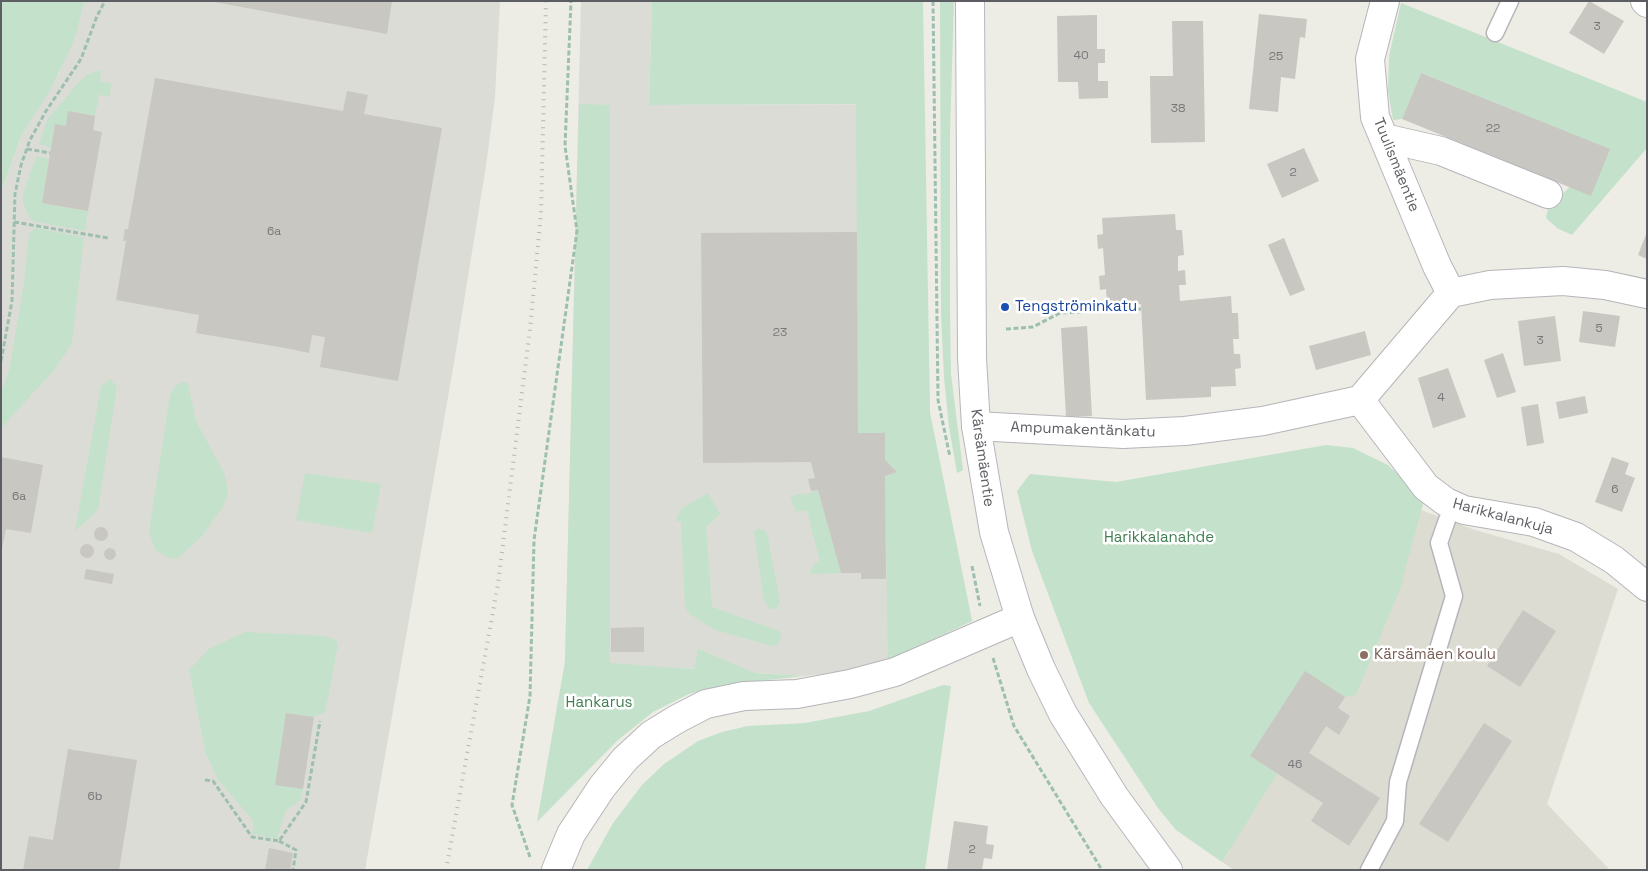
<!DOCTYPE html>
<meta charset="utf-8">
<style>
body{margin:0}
#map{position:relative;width:1648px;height:871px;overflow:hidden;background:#edede5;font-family:"Space Grotesk",sans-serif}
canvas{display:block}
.frame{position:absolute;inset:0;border:2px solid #5d5e63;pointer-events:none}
</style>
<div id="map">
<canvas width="1648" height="871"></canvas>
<div class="frame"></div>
</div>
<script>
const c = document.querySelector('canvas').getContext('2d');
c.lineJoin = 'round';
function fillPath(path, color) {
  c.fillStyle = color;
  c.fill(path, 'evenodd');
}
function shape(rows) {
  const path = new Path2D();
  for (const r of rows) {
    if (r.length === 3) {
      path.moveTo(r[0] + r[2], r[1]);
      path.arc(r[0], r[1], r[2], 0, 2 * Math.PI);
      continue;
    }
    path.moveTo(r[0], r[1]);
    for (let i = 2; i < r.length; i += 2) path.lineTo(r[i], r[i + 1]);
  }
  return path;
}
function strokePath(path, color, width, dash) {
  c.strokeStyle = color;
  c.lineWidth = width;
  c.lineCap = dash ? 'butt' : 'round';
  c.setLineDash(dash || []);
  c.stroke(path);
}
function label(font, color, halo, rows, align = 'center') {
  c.font = font + ' "Space Grotesk",sans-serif';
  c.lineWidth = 5;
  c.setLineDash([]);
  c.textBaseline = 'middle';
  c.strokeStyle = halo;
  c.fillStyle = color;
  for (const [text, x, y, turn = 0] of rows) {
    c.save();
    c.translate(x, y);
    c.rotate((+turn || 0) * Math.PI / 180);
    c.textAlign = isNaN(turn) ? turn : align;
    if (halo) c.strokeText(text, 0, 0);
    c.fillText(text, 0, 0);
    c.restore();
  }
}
fillPath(shape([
 [84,1,500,1,495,97,486,166,454,363,365,870,1,870,1,193,21,136,59,73],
 [581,1,652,1,649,105,923,104,930,413,972,621,875,667,805,676,565,661]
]), '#dcdcd7');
fillPath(shape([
 [1393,469,1423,504,1421,510,1475,530,1559,554,1618,589,1547,804,1610,870,1234,870,1222,862,1230,850,1212,821]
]), '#dddcd3');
fillPath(shape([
 [1,1,84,1,76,35,68,54,48,94,21,136,1,193],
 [652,1,923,1,930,413,972,621,888,660,885,476,897,472,885,460,885,431,883,433,858,433,856,104,649,105],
 [940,1,954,1,950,133,950,311,951,374,963,470,957,473,949,427,944,378,941,314],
 [1401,3,1647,102,1647,148,1572,235,1557,228,1546,218,1548,208,1609,149,1421,73,1402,119,1393,120,1388,91,1389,56],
 [101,70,100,81,111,83,110,96,99,95,95,116,68,111,66,126,55,124,51,148,39,144,47,120,78,83,88,74],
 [579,104,610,105,610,663,694,669,698,649,755,673,805,676,730,684,689,694,653,712,618,740,537,822,565,661],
 [36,157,49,158,42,203,88,211,85,231,32,221,29,216,23,203,23,195],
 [35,228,84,237,72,343,55,369,1,428,1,392,9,371,24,283,29,234],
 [110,379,117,387,98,510,75,531,101,386],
 [181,382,188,383,196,421,225,475,228,493,224,505,202,536,178,558,171,559,155,550,149,532,170,395,174,387],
 [1326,445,1353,448,1388,465,1423,501,1423,504,1400,589,1356,695,1345,697,1305,672,1250,756,1277,774,1222,862,1176,830,1158,808,1089,703,1032,551,1017,491,1030,474,1116,482],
 [305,473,381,484,372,533,296,520],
 [818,490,841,573,810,574,814,564,820,562,807,511,796,511,790,497,803,493,805,495],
 [708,493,720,514,706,527,712,607,779,631,782,637,777,645,773,646,715,630,691,615,685,608,681,521,675,521,682,508],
 [757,529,762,529,767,533,780,601,776,609,770,609,764,601,754,532],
 [245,632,325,636,336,640,338,645,325,712,314,717,286,713,275,784,303,789,300,801,286,810,277,839,252,834,254,827,251,818,219,781,206,754,189,670,209,649],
 [943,685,951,686,925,870,587,870,613,823,642,785,664,764,698,741,722,732,748,726,805,723,869,711]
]), '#c4e1cb');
fillPath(shape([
 [209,1,392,1,387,34],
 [1589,1,1624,21,1604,54,1569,33],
 [1259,14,1307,19,1305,38,1300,37,1295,79,1281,77,1278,112,1249,109],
 [1097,15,1097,49,1105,49,1105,63,1098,63,1098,81,1108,81,1108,98,1079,99,1078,82,1058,82,1057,16],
 [1172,21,1203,21,1205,142,1151,143,1150,76,1173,76],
 [1421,73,1610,149,1591,196,1402,119],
 [155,78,343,111,347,91,368,95,364,114,442,128,398,381,320,367,325,337,312,335,309,353,291,349,196,333,199,315,116,300,126,241,123,241,125,229,128,229],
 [68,111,95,116,93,130,102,132,88,211,42,203,55,124,66,126],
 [1304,148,1319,181,1282,198,1267,164],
 [1175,214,1176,230,1182,230,1184,255,1178,256,1178,271,1185,270,1186,285,1179,285,1180,301,1231,296,1232,313,1238,313,1239,339,1233,339,1234,354,1240,354,1241,368,1235,369,1236,386,1211,387,1211,397,1146,400,1141,304,1107,307,1106,289,1100,290,1099,276,1105,275,1103,248,1098,249,1097,235,1103,234,1102,218],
 [857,232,858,433,883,433,885,431,885,460,897,472,885,476,886,579,861,579,861,573,841,573,818,490,811,491,808,479,815,478,811,462,703,463,701,233],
 [1647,232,1647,259,1638,255],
 [1284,238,1305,290,1290,296,1268,245],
 [1583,311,1620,316,1615,347,1579,342],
 [1555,316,1561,361,1524,366,1518,321],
 [1087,326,1092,416,1066,417,1061,328],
 [1365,331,1371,355,1316,370,1309,346],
 [1503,353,1516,392,1497,398,1484,360],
 [1448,368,1466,417,1433,428,1418,378],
 [1585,396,1588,413,1559,419,1556,402],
 [1538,404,1544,443,1527,446,1521,407],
 [1,457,43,465,31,533,6,529,2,549],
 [1612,457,1629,463,1625,474,1635,478,1622,512,1595,502],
 [101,534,7],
 [87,551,7],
 [110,554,6],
 [86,569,114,574,112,584,84,579],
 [1523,610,1556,631,1520,687,1487,666],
 [644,627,644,652,611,652,611,628],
 [1305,671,1345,697,1338,708,1350,716,1339,735,1326,726,1309,753,1380,798,1349,846,1311,821,1323,803,1250,756],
 [286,713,314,717,303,789,275,785],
 [1484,723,1512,741,1448,842,1419,824],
 [68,749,137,760,119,870,23,870,29,836,53,840],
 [954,821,988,826,986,844,994,845,992,859,984,858,982,870,947,870],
 [269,848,293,853,290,870,265,870]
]), '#c8c7c1');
const lane = shape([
 [1495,33,1510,1],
 [1369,870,1395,821,1398,782,1454,596,1439,543,1447,520]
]);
const street = shape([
 [1385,1,1370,59,1375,117,1437,266,1451,293],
 [1645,1,1647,3],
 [1384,138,1441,151,1548,194],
 [1360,400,1426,487,1446,502,1464,510,1534,522,1576,537,1614,560,1647,587],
 [976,426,1123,434,1185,431,1263,421,1360,400,1451,293,1490,285,1563,281,1605,285,1647,294],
 [556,870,571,834,602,787,625,759,651,735,677,719,706,704,744,696,797,694,850,684,895,672,1020,618]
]);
const secondary = shape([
 [970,1,972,358,976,426,994,532,1020,618,1041,669,1063,714,1114,796,1168,870]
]);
strokePath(lane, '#b5b5ba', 19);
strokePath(street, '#b5b5ba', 30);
strokePath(secondary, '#b6b7bd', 30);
strokePath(shape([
 [933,1,938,400,950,457],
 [27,149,50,153],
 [14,222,108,238],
 [1006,329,1033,327,1060,313,1141,309],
 [1,361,12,301,15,194,21,165,30,140,46,111,81,59,97,16,105,1],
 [972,566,980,606],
 [993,658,1014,726,1102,870],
 [205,780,213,781,252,837,279,841,306,802,320,721],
 [279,841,296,850,293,870],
 [530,857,512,805,530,696,534,540,577,231,565,146,571,1]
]), '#9dbfaf', 3, [5, 2.5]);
strokePath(lane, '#fff', 16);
strokePath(street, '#fff', 28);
strokePath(secondary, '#fff', 28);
strokePath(shape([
 [446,870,498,584,530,329,541,213,546,1]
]), '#b4b5b5', 4, [1, 6]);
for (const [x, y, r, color] of [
 [1005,307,5,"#1a4fb4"],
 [1364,655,5,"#8d6e63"]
]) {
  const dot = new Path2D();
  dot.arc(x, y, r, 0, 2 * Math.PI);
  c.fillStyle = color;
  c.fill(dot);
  strokePath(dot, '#fff', 2);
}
label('12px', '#78787a', null, [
 ["3",1597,27],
 ["40",1081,56],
 ["25",1276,57],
 ["38",1178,109],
 ["22",1493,129],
 ["2",1293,173],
 ["6a",274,232],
 ["5",1599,329],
 ["23",780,333],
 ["3",1540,341],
 ["4",1441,398],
 ["6",1615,490],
 ["6a",19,497],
 ["46",1295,765],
 ["6b",95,797],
 ["2",972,850]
]);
label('15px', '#5d5e63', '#fff', [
 ["Tuulismäentie",1396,165,68],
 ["Ampumakentänkatu",1083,430,2],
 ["Kärsämäentie",982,458,82],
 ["Harikkalankuja",1503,517,15]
]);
label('15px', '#164399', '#fff', [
 ["Tengströminkatu",1015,307]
], 'left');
label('15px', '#407f51', '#fff', [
 ["Harikkalanahde",1159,538],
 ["Hankarus",599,703]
]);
label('15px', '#785e54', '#fff', [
 ["Kärsämäen koulu",1374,655]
], 'left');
</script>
